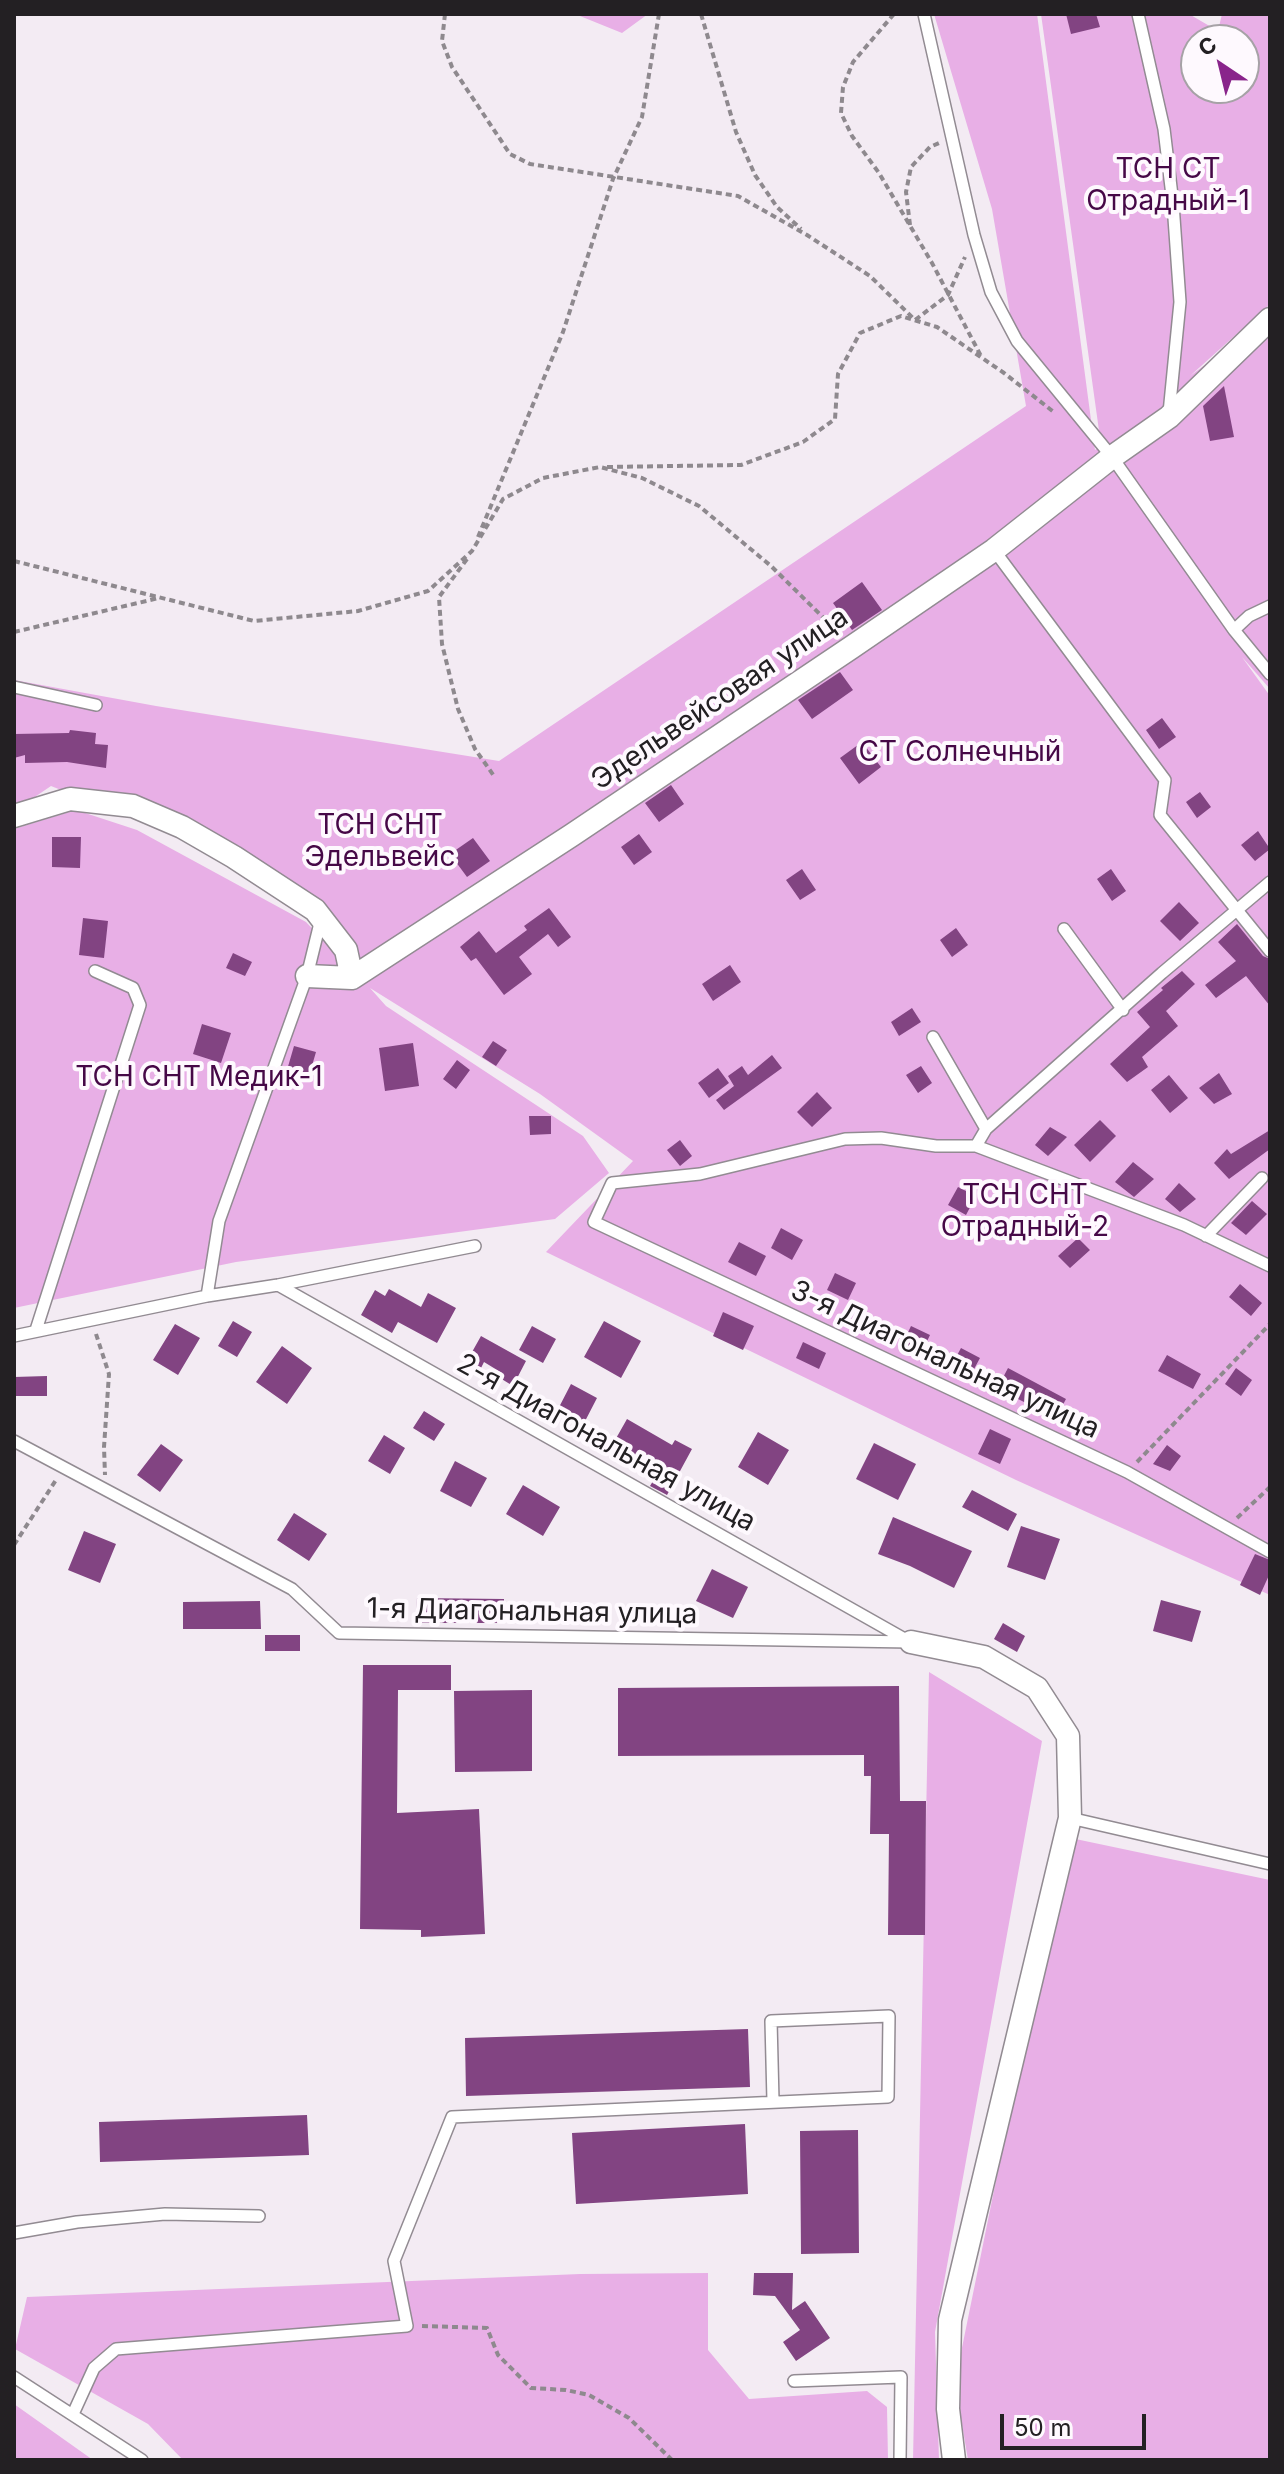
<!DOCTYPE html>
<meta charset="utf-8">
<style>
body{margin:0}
#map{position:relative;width:1284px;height:2474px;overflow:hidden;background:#f3ebf3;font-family:Inter,sans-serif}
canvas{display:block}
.frame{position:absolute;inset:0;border:16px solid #232023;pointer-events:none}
.north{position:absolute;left:1180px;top:24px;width:80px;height:80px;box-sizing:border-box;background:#fef9fe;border:2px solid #a6a2a6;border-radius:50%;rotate:325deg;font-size:22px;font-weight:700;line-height:32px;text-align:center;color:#232023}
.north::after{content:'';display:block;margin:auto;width:28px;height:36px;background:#89248b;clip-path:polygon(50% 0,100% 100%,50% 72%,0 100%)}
.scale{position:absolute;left:1000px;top:2414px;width:146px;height:36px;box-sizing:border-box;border:4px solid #232023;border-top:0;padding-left:10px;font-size:24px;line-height:28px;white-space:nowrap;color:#232023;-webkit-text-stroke:6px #fef9fe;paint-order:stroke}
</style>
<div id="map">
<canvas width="1284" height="2474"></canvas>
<div class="frame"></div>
<div class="north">С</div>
<div class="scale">50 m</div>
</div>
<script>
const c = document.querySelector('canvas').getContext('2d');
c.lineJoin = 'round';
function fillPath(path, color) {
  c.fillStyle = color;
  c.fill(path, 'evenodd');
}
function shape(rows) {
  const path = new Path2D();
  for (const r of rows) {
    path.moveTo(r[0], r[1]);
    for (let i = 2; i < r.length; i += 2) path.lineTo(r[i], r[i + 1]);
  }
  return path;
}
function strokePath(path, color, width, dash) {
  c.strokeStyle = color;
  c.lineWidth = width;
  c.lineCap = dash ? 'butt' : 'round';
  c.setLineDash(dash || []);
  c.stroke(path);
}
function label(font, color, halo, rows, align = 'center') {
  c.font = font + ' Inter,sans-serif';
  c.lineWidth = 8;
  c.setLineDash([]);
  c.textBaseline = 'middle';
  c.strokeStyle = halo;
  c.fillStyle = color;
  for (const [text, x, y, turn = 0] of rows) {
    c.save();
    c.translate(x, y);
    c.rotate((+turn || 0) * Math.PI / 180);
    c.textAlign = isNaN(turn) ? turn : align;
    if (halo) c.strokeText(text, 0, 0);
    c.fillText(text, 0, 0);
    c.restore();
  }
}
fillPath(shape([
 [575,14,648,14,622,33],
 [934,14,1037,14,1095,450,1101,445,1041,14,1189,14,1218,31,1222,14,1270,14,1270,304,1190,376,1270,316,1270,689,1242,657,1270,696,1270,1595,1016,1480,546,1252,633,1161,540,1094,370,988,386,1006,583,1136,609,1173,555,1219,236,1262,14,1308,14,829,76,810,137,830,306,922,345,963,314,917,193,842,51,786,14,811,14,680,156,706,499,761,1026,406,992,209],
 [1196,40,1244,40,1244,88,1196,88],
 [929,1672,1042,1741,935,2332,939,2460,913,2460],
 [1066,1837,1270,1880,1270,2460,968,2460,955,2382],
 [708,2273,708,2350,749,2399,867,2391,887,2407,888,2460,183,2460,148,2424,15,2349,27,2297,580,2274],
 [14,2404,93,2460,14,2460]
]), '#e8afe6');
fillPath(shape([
 [1066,14,1096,14,1100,27,1071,34],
 [1224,386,1234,437,1210,441,1203,406],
 [862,582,882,610,852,630,833,603],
 [840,672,853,690,812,719,798,700],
 [1162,718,1176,737,1159,749,1146,730],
 [70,730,96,733,95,744,108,745,106,768,67,762,25,763,25,755,14,758,14,734,69,733],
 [862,742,881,767,859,784,840,758],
 [671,785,684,804,659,822,645,803],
 [1200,792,1211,807,1197,818,1186,802],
 [1258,831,1270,849,1255,861,1241,845],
 [639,834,652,852,634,865,621,847],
 [52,837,81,837,80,868,52,867],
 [473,838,490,861,467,877,450,854],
 [802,869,816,890,800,900,786,880],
 [1111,869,1126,891,1112,901,1097,879],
 [1179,902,1199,923,1180,941,1160,921],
 [549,908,571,937,558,947,548,934,519,957,532,974,504,995,476,958,471,961,460,947,479,931,496,953,527,930,524,926],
 [83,918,108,921,104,958,79,955],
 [1237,924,1263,956,1270,959,1270,1006,1246,976,1216,998,1205,985,1236,961,1218,942],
 [956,928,968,945,952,957,940,940],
 [233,953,252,962,245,976,226,968],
 [730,965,741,982,713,1001,702,984],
 [1182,971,1195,984,1166,1011,1178,1026,1142,1057,1148,1067,1127,1082,1110,1064,1150,1027,1137,1012,1163,990,1161,988],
 [912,1008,921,1022,899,1036,891,1022],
 [202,1024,231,1033,221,1063,193,1054],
 [493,1041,507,1050,496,1066,482,1057],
 [413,1043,419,1086,385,1091,379,1048],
 [294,1046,316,1052,309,1076,287,1070],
 [772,1055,782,1068,724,1110,716,1100,734,1086,728,1076,742,1066,748,1075],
 [457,1060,470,1070,456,1089,443,1079],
 [921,1066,932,1083,918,1093,906,1075],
 [718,1068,729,1083,709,1098,698,1083],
 [1219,1073,1232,1094,1214,1104,1199,1088],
 [1169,1075,1188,1098,1170,1113,1151,1090],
 [817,1092,832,1108,812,1127,797,1112],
 [529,1116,551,1116,551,1134,530,1135],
 [1100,1120,1116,1136,1090,1162,1074,1145],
 [1050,1127,1067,1137,1048,1156,1035,1145],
 [1270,1130,1270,1149,1229,1179,1214,1163,1227,1149,1231,1154],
 [680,1140,692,1156,680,1166,667,1150],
 [1133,1162,1154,1179,1134,1197,1115,1182],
 [1179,1183,1196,1199,1180,1212,1165,1199],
 [958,1187,976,1196,966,1215,948,1205],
 [1252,1201,1267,1214,1246,1235,1231,1223],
 [781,1228,803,1240,792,1260,771,1248],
 [1078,1238,1090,1250,1070,1268,1058,1256],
 [739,1242,766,1256,756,1276,728,1262],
 [835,1273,856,1283,848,1300,827,1290],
 [1240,1284,1262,1303,1251,1316,1229,1297],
 [389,1289,421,1307,428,1293,456,1308,437,1343,398,1322,392,1333,361,1315,375,1290,385,1296],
 [723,1312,754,1326,743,1350,713,1336],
 [233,1321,252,1332,237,1357,218,1346],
 [604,1321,641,1341,621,1378,584,1357],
 [175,1324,200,1338,178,1375,153,1360],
 [532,1326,556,1339,543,1363,519,1350],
 [911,1326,930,1335,920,1356,901,1347],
 [481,1336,526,1361,513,1386,500,1378,502,1373,484,1362,481,1368,467,1361],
 [803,1342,826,1353,819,1369,796,1358],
 [282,1346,312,1368,287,1404,256,1382],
 [961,1348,980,1358,967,1382,948,1372],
 [1167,1355,1201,1374,1193,1389,1158,1371],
 [1008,1368,1066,1399,1056,1418,1012,1396,1010,1399,996,1391],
 [1236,1368,1252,1380,1241,1396,1225,1384],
 [47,1376,47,1396,14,1396,14,1377],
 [571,1384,597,1398,582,1427,556,1413],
 [424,1411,445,1424,434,1441,413,1428],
 [627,1419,672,1445,675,1440,692,1449,667,1495,650,1486,656,1476,610,1449],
 [990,1429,1011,1439,1000,1464,978,1454],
 [758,1432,789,1450,768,1485,738,1467],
 [384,1435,405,1448,390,1474,368,1461],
 [874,1443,916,1464,898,1500,856,1479],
 [161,1444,183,1460,160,1492,137,1475],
 [1167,1445,1181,1456,1170,1471,1153,1464],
 [455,1461,487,1478,471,1507,440,1491],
 [523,1485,560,1507,543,1536,506,1514],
 [972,1490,1017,1514,1008,1531,962,1507],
 [294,1513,327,1534,309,1561,277,1540],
 [893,1517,972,1551,954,1588,910,1566,878,1554],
 [1021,1526,1060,1539,1045,1580,1007,1567],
 [84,1531,116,1544,100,1583,68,1570],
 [1255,1554,1270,1560,1270,1573,1260,1595,1240,1585],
 [712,1569,748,1587,733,1618,696,1601],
 [417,1598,504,1599,504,1623,416,1623],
 [1161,1600,1201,1611,1192,1642,1153,1631],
 [260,1601,261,1629,183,1629,183,1602],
 [1003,1623,1025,1636,1017,1652,994,1639],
 [265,1635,300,1635,300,1651,265,1651],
 [363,1665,451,1665,451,1690,398,1690,397,1813,479,1809,485,1934,421,1937,421,1930,360,1929],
 [899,1686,900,1801,926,1801,925,1935,888,1935,889,1834,870,1834,871,1776,864,1776,864,1755,618,1756,618,1688],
 [532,1690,532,1771,455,1772,454,1691],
 [748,2029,750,2087,466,2096,465,2038],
 [307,2115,309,2155,100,2162,99,2122],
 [745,2124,748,2194,576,2204,572,2133],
 [858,2130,859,2253,801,2254,800,2131],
 [754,2273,793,2273,792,2310,805,2301,830,2338,796,2361,783,2342,800,2330,775,2296,753,2295]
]), '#824482');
const lane = shape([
 [924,14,974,235,991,292,1017,341,1112,457,1234,630,1270,674],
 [1138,14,1164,129,1173,204,1180,302,1169,413],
 [994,550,1165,780,1160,815,1270,951],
 [1234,630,1249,616,1270,606],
 [14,687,96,705],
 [1064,929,1123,1010],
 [933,1037,986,1129],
 [976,1146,986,1129,1162,973,1270,882],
 [1206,1236,1262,1178],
 [1270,1266,1184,1225,976,1146,936,1146,881,1138,845,1139,700,1174,612,1183,594,1222,1127,1472,1270,1552],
 [278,1285,910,1642],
 [207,1296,219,1221,307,976,319,927],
 [36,1330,140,1005,133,988,95,971],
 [14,1336,207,1296,278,1285,475,1246],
 [14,1441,292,1589,339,1633,911,1642],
 [1070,1818,1270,1864],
 [14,2233,77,2222,165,2214,259,2216],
 [14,2377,142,2460],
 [794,2381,901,2377,900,2460],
 [73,2414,94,2368,116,2349,407,2326,394,2261,452,2117,888,2097,889,2016,771,2021,773,2101]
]);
const street = shape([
 [14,816,70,799,133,806,182,827,234,857,315,910,346,950,352,978],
 [307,976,352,978,572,835,852,647,994,550,1112,457,1169,417,1270,319],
 [911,1642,984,1657,1037,1688,1068,1736,1070,1818,950,2320,948,2409,954,2460]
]);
strokePath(lane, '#928b92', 14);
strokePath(street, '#928b92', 25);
strokePath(shape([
 [445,14,442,41,452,67,510,154,530,164,738,196,807,235,870,276,915,320,948,295,965,257],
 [701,14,736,132,755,175,777,207,801,229],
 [894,14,853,62,843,87,841,113,852,136,879,173,932,263,981,356],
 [910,225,906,192,911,167,930,147,939,143],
 [607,467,741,465,803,442,835,419,838,374,860,333,901,316,937,327,1004,373,1055,413],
 [478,537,563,332,613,179,642,117,659,14],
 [467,559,439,597,442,644,458,709,475,749,494,776],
 [14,561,254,621,358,611,428,591,472,551,503,499,543,478,600,467,642,478,699,506,771,566,840,634],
 [14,632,159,598],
 [96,1334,109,1374,104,1447,105,1475],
 [1137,1462,1270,1324],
 [1237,1518,1270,1487],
 [14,1545,56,1480],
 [422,2326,487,2328,498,2355,531,2388,566,2390,589,2395,629,2418,672,2460]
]), '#8e898e', 4, [6, 4]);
strokePath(lane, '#fff', 11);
strokePath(street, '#fff', 22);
label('28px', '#460847', '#fef9fe', [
 ["ТСН СТ",1168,170],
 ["Отрадный-1",1168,202],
 ["СТ Солнечный",960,753],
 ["ТСН СНТ",380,826],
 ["Эдельвейс",380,858],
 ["ТСН СНТ Медик-1",199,1078],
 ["ТСН СНТ",1025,1196],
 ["Отрадный-2",1025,1228]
]);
label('28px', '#232023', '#fef9fe', [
 ["Эдельвейсовая улица",720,699,-34],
 ["3-я Диагональная улица",945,1360,25],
 ["2-я Диагональная улица",606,1443,29],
 ["1-я Диагональная улица",532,1612,1]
]);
</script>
